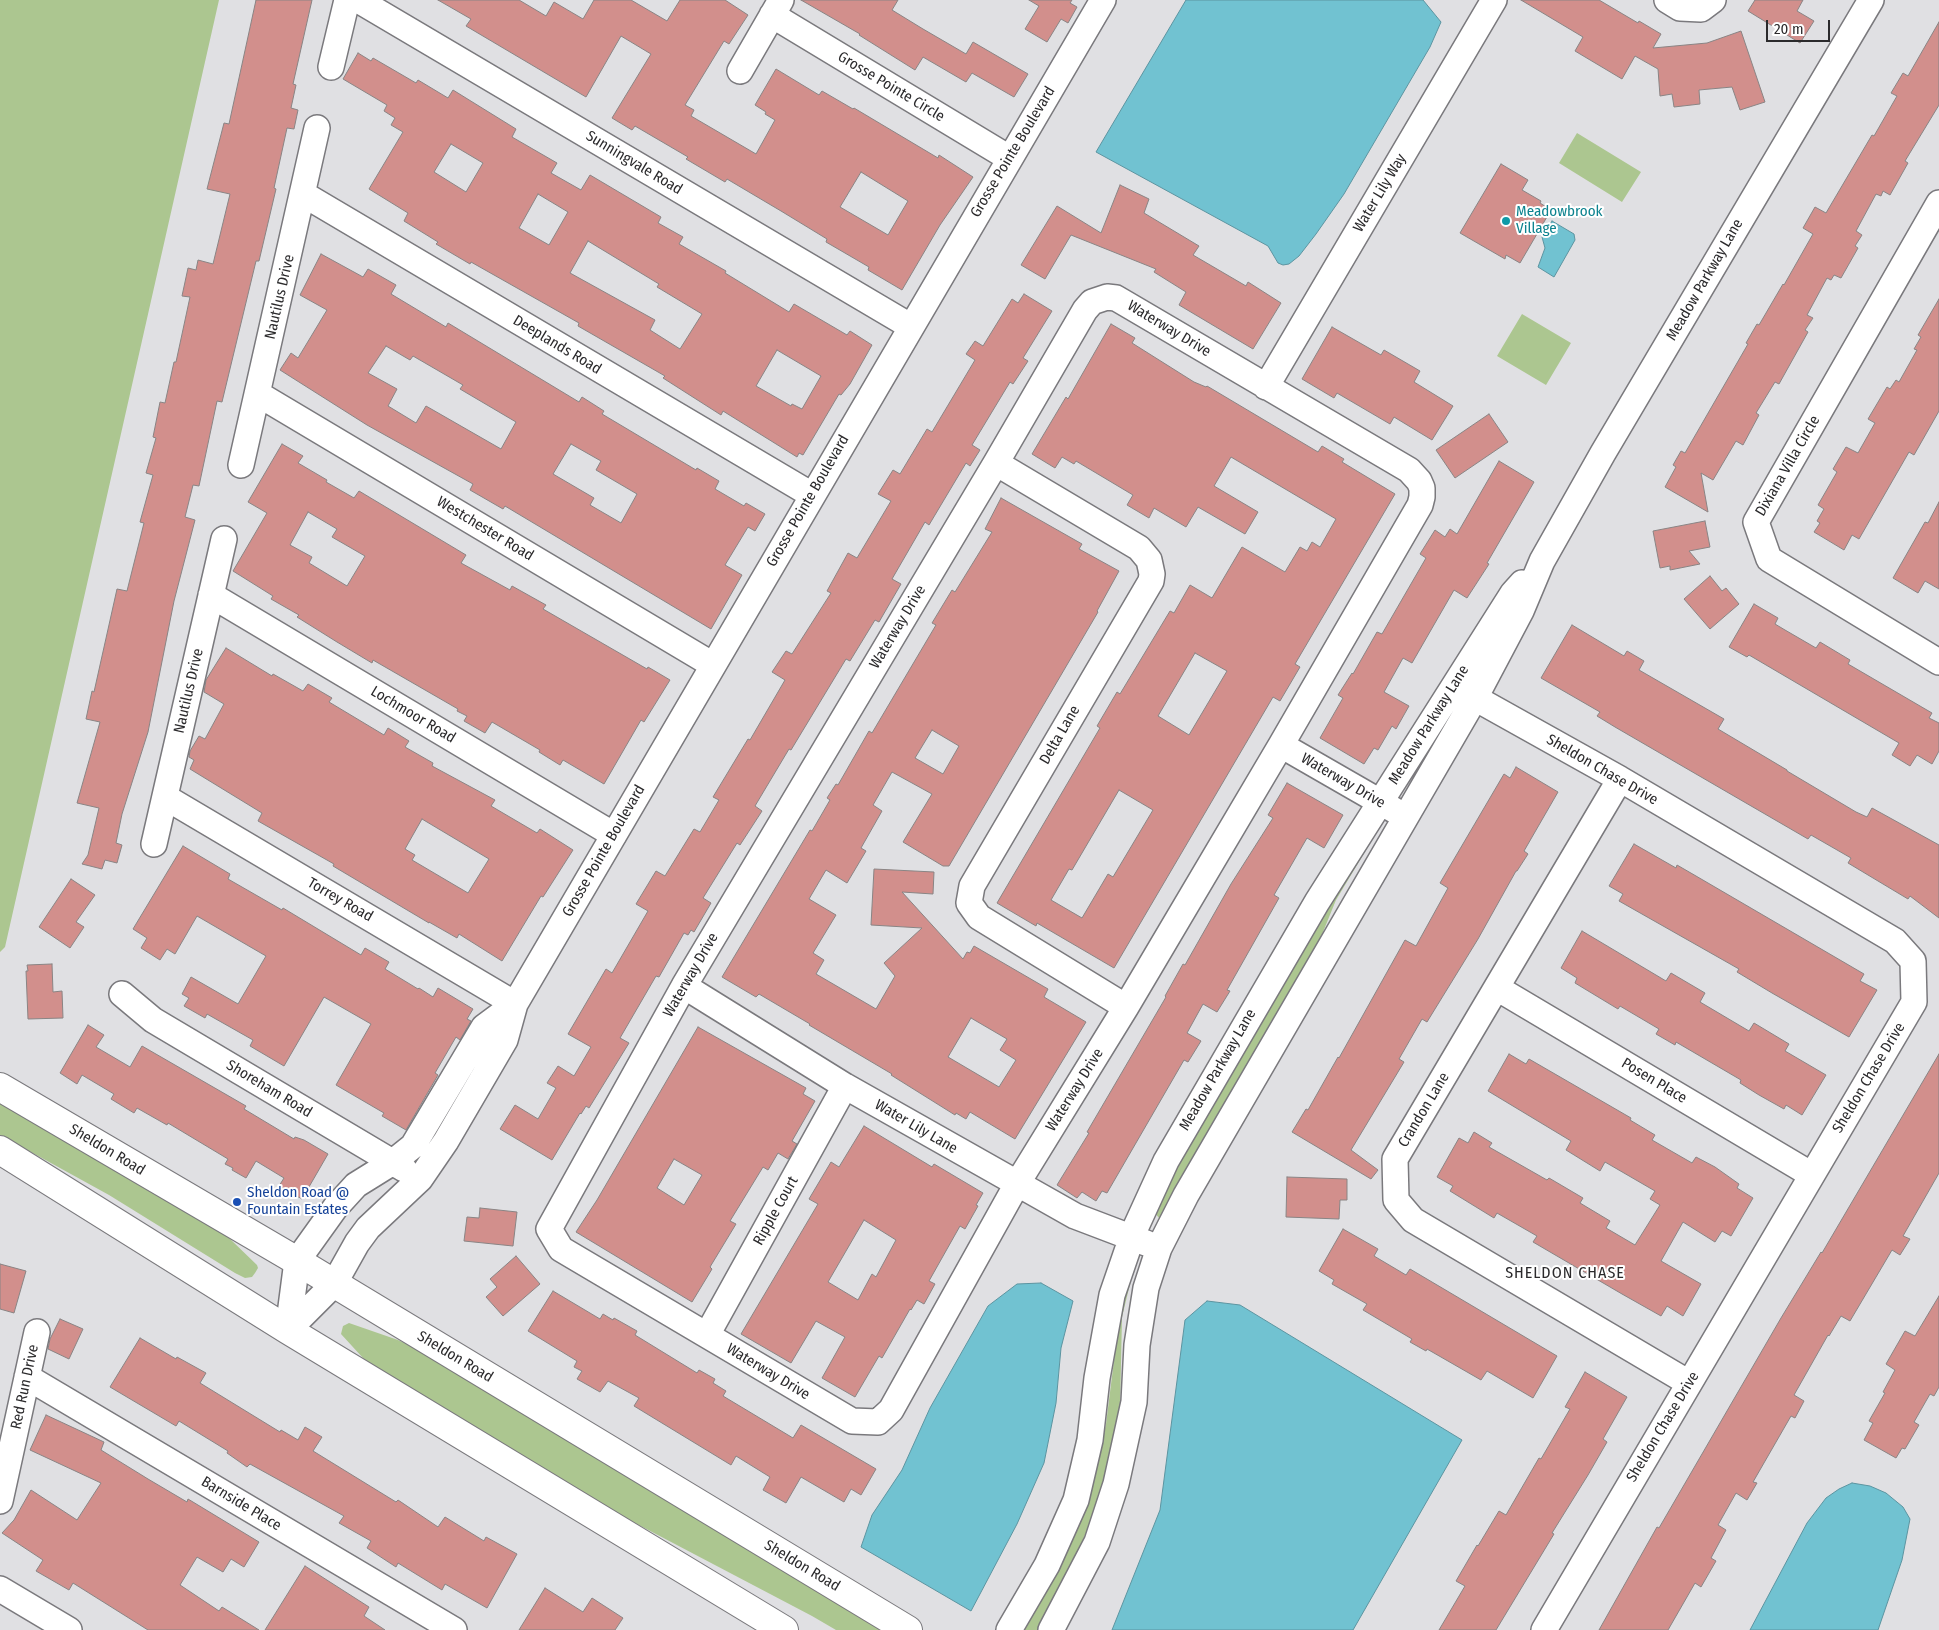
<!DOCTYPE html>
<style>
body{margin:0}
#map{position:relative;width:1939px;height:1630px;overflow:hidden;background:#e0e0e3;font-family:"Fira Sans Condensed",sans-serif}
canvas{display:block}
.scale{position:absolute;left:1766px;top:20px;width:64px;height:22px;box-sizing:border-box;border:2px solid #2b2a2c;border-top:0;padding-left:6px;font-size:15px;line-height:18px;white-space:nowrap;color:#2b2a2c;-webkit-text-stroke:4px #fff;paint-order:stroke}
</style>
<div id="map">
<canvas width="1939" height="1630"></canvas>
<div class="scale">20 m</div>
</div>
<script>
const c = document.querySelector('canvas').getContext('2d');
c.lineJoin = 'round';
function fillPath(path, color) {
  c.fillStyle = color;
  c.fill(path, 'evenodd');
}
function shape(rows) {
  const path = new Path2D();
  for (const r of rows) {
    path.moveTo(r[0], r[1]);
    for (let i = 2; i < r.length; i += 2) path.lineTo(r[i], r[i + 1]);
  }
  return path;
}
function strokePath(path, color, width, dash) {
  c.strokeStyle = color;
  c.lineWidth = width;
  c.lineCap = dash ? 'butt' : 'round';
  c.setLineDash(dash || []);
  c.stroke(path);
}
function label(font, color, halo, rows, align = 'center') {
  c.font = font + ' "Fira Sans Condensed",sans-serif';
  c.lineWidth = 4;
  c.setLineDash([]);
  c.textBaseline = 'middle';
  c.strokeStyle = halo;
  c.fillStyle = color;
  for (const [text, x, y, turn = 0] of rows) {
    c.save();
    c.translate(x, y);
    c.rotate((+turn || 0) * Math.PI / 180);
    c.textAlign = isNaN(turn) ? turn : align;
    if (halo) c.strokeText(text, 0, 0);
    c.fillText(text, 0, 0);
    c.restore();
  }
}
fillPath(shape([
 [0,0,219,0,5,947,0,952],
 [1577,133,1641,172,1622,202,1559,163],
 [1522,314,1571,343,1546,385,1497,356],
 [1366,843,1369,845,1336,900,1312,959,1164,1216,1159,1218,1155,1213,1167,1183],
 [0,1099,195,1215,228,1237,257,1265,258,1268,255,1273,252,1277,245,1278,235,1273,109,1195,0,1135],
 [1129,1276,1132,1276,1122,1317,1120,1410,1101,1497,1066,1580,1045,1617,1037,1630,1023,1630,1036,1608,1055,1570,1078,1519,1096,1471,1106,1424,1121,1305],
 [349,1323,398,1340,415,1348,891,1630,836,1630,812,1616,633,1522,381,1372,363,1358,341,1334,343,1326]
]), '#acc690');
const water = shape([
 [1186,0,1423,0,1441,22,1430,47,1344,194,1316,234,1299,256,1289,264,1283,265,1278,263,1268,246,1096,152,1186,0],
 [1552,221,1574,234,1575,240,1554,277,1538,267,1545,248,1542,237,1552,221],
 [1041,1283,1073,1301,1061,1348,1056,1403,1044,1463,1017,1524,971,1611,861,1547,872,1515,902,1470,930,1408,988,1306,1017,1284,1041,1283],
 [1207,1301,1240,1305,1462,1440,1353,1630,1112,1630,1160,1510,1185,1320,1207,1301],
 [1852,1483,1870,1486,1886,1493,1903,1507,1910,1519,1902,1560,1878,1630,1750,1630,1807,1523,1826,1498,1839,1489,1852,1483]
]);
fillPath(water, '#71c2d1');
strokePath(water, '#5c94a0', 1);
const building = shape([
 [256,0,312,0,293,84,296,85,291,108,298,110,294,129,287,128,274,188,276,189,259,261,256,261,222,402,217,401,199,486,193,485,185,517,195,520,174,601,148,732,122,814,116,843,122,845,117,863,105,860,102,869,82,864,88,855,99,808,77,803,100,722,86,719,92,691,94,692,117,589,127,591,144,523,140,522,153,475,146,473,156,438,153,437,160,402,165,403,174,362,176,362,190,297,182,296,188,268,196,270,198,260,213,264,230,194,207,189,224,123,229,124,256,0],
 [438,0,519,0,546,16,554,2,583,19,594,0,631,0,667,21,680,0,725,0,748,15,729,44,724,41,685,105,694,110,691,116,756,154,775,120,765,114,766,112,755,105,776,69,819,95,822,91,853,109,854,108,938,158,939,155,973,177,940,225,902,290,868,270,869,267,826,242,827,239,781,211,727,179,725,182,686,159,688,157,635,126,632,130,612,118,651,54,621,36,586,97,466,26,471,19,438,0],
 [861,172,908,201,888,235,840,207,861,172],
 [801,0,898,0,892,10,923,29,966,54,973,42,1028,74,1014,97,972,73,966,82,923,57,915,70,859,35,860,34,801,0],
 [1029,0,1072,0,1070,3,1077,7,1068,23,1061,19,1047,42,1025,29,1039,6,1029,0],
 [1521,0,1599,0,1638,23,1639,21,1661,34,1653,48,1707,43,1741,31,1765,102,1740,110,1732,87,1699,90,1700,104,1674,107,1672,94,1660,96,1658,69,1635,56,1622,79,1575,51,1583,37,1521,0],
 [1755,0,1803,0,1797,11,1814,21,1800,43,1748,11,1755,0],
 [1939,22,1939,105,1905,161,1908,163,1890,195,1883,191,1881,196,1876,194,1856,231,1862,235,1855,246,1858,248,1841,278,1834,275,1831,280,1827,278,1807,315,1813,318,1805,330,1808,332,1779,384,1775,382,1756,413,1759,415,1743,445,1736,441,1713,480,1701,473,1708,512,1665,487,1676,467,1673,465,1681,451,1685,453,1748,344,1746,343,1757,324,1759,325,1783,284,1784,285,1813,234,1803,228,1815,207,1826,213,1872,135,1874,136,1897,96,1891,93,1903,73,1908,76,1939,22],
 [358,53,371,61,373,58,416,83,418,80,448,98,453,90,516,129,512,137,557,163,551,173,581,190,590,175,661,217,658,223,683,237,679,244,726,271,725,273,789,312,794,304,847,335,850,331,872,345,850,384,841,395,839,394,803,455,799,453,797,457,723,411,721,415,663,378,665,376,578,326,579,323,471,262,470,264,436,244,438,242,404,221,408,213,369,189,403,132,391,125,395,118,384,111,387,105,343,79,358,53],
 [451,144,483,163,466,192,434,172,451,144],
 [538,194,568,212,549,245,519,228,538,194],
 [588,241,659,284,657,287,702,314,680,349,650,330,655,320,570,273,588,241],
 [777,350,821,376,802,409,792,404,791,406,756,386,777,350],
 [1501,164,1528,180,1522,190,1541,201,1540,203,1551,210,1520,263,1506,255,1505,259,1460,233,1501,164],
 [1120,185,1149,199,1144,213,1199,246,1193,255,1246,286,1248,282,1281,303,1253,349,1179,305,1186,292,1154,272,1156,269,1071,235,1045,279,1021,265,1057,206,1101,233,1120,185],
 [321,254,363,277,368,269,396,285,391,294,446,327,448,323,579,402,582,397,604,411,602,414,696,470,697,468,719,481,715,489,744,506,746,503,765,514,755,531,748,527,725,565,742,575,711,629,505,506,503,509,470,490,473,484,367,425,280,370,291,353,298,358,327,310,300,295,321,254],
 [386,346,410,360,413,356,463,385,460,389,516,422,501,449,426,406,416,423,388,406,397,389,368,373,386,346],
 [571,444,601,461,596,470,637,494,621,523,590,505,594,498,553,474,571,444],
 [1024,294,1052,311,1023,358,1028,361,1013,384,1010,382,972,445,980,450,970,466,966,463,929,525,925,522,892,579,901,584,879,622,875,620,850,661,846,659,791,750,789,749,755,806,762,811,740,845,737,843,703,898,711,903,694,932,691,930,688,935,684,933,659,977,656,976,620,1038,629,1043,589,1108,586,1106,581,1114,580,1113,552,1160,500,1129,515,1105,538,1119,556,1088,547,1083,558,1066,574,1076,591,1047,568,1034,606,969,612,973,648,911,636,904,656,871,665,876,694,829,700,832,719,800,713,797,748,739,750,740,785,680,772,672,786,651,792,654,831,593,827,591,848,553,857,558,891,501,878,494,893,470,900,474,927,429,932,432,975,360,966,354,975,341,983,346,1012,299,1018,303,1024,294],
 [1939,299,1939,411,1914,455,1909,452,1859,539,1852,535,1844,550,1814,532,1820,523,1817,521,1824,509,1818,505,1837,472,1833,469,1846,447,1858,453,1875,423,1868,419,1887,387,1890,389,1896,380,1899,382,1917,350,1914,349,1921,337,1918,335,1939,299],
 [1111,324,1135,338,1132,343,1194,382,1206,387,1207,386,1318,452,1322,446,1344,459,1342,462,1395,494,1295,664,1300,667,1280,701,1273,697,1114,968,1037,923,1036,926,997,903,1100,728,1097,726,1117,692,1120,694,1170,611,1174,613,1190,585,1212,598,1242,547,1285,572,1300,547,1307,551,1312,542,1320,547,1336,519,1231,457,1214,486,1258,512,1245,534,1198,507,1186,527,1154,508,1149,518,1127,505,1133,495,1076,461,1074,464,1062,457,1055,468,1032,454,1066,397,1068,399,1111,324],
 [1195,653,1227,671,1189,735,1158,716,1195,653],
 [1119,790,1153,810,1113,877,1108,874,1082,918,1051,900,1069,869,1072,870,1119,790],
 [1332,327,1381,355,1384,350,1420,371,1414,382,1453,406,1432,440,1394,417,1390,424,1337,393,1334,398,1302,379,1332,327],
 [1489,414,1508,442,1455,478,1436,450,1489,414],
 [282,444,303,456,298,463,327,480,326,482,354,498,359,491,466,555,461,563,510,590,512,586,546,605,543,609,647,669,648,667,670,680,644,722,641,720,604,784,563,760,560,765,539,752,540,750,492,722,485,733,464,721,467,716,457,711,458,709,373,660,372,663,337,642,297,617,299,615,271,599,273,596,233,571,267,513,248,502,282,444],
 [308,512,337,529,332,537,365,556,347,586,309,563,312,557,290,545,308,512],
 [1499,461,1534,482,1487,563,1489,564,1467,598,1454,590,1412,663,1403,658,1384,692,1409,706,1396,729,1392,726,1378,750,1374,748,1364,764,1320,738,1343,698,1338,695,1352,673,1353,674,1377,632,1382,634,1426,558,1420,554,1435,530,1445,537,1450,529,1457,534,1499,461],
 [1001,498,1082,544,1079,549,1119,571,1097,611,1098,612,949,866,943,866,903,842,932,794,892,772,873,805,882,811,861,848,866,851,847,883,826,870,809,899,836,915,813,953,824,960,816,974,876,1009,895,976,884,963,922,928,871,925,874,869,934,872,933,894,902,892,963,959,967,952,970,953,974,946,1048,989,1044,997,1086,1022,1015,1139,970,1112,966,1119,956,1113,955,1115,891,1075,892,1074,809,1025,810,1024,759,994,756,997,722,977,810,830,812,831,830,800,827,798,836,784,838,785,869,731,872,733,936,625,932,623,952,590,955,592,992,532,985,529,1001,498],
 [932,730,959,746,943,774,915,758,932,730],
 [971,1018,1007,1039,1000,1050,1016,1060,999,1087,948,1057,971,1018],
 [1939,502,1939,589,1925,581,1918,593,1893,578,1925,522,1928,523,1939,502],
 [1705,521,1710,547,1689,551,1700,564,1670,570,1670,566,1660,568,1653,531,1705,521],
 [1710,576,1722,591,1726,588,1739,604,1710,629,1684,599,1710,576],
 [1754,604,1778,618,1775,624,1785,630,1816,648,1820,642,1850,660,1848,664,1932,713,1929,718,1939,723,1939,751,1932,764,1917,755,1910,766,1892,755,1899,743,1749,655,1747,657,1729,647,1754,604],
 [1572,625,1624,656,1627,651,1644,661,1639,670,1724,719,1718,729,1787,770,1787,771,1856,812,1867,817,1872,808,1939,845,1939,918,1910,896,1908,899,1848,863,1851,858,1811,835,1808,839,1615,727,1597,716,1600,712,1541,678,1572,625],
 [226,648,272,676,273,674,303,691,308,684,332,698,329,702,384,735,388,728,409,741,405,747,433,763,432,766,495,800,491,806,537,833,540,829,573,850,543,897,541,896,502,961,459,934,457,938,429,922,429,923,333,866,334,864,258,821,262,813,190,769,194,760,189,757,190,751,199,736,205,739,224,704,204,692,206,680,226,648],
 [422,819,489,859,468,893,412,860,415,855,405,849,422,819],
 [1516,767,1558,792,1524,851,1528,854,1517,871,1516,871,1478,939,1427,1022,1422,1019,1399,1059,1404,1062,1351,1150,1378,1170,1371,1179,1292,1132,1306,1109,1308,1110,1338,1057,1339,1058,1405,940,1416,946,1448,888,1440,883,1504,774,1510,778,1516,767],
 [1287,783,1343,815,1324,848,1307,838,1274,895,1279,898,1227,990,1230,991,1217,1012,1203,1004,1187,1033,1201,1041,1188,1062,1184,1060,1107,1193,1102,1191,1096,1201,1082,1192,1077,1198,1057,1185,1089,1133,1087,1132,1166,997,1165,996,1183,964,1185,965,1231,884,1273,818,1268,815,1287,783],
 [1634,844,1676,868,1677,865,1696,876,1864,974,1860,981,1877,990,1849,1037,1772,993,1737,972,1739,969,1619,901,1623,894,1609,886,1634,844],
 [183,846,230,874,228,879,282,910,283,908,361,955,365,948,389,962,385,969,418,989,419,988,433,997,438,988,473,1009,467,1019,471,1021,460,1040,456,1037,435,1073,438,1075,406,1130,382,1116,384,1113,336,1085,371,1024,324,997,284,1066,250,1046,253,1040,207,1014,205,1018,184,1006,189,998,182,994,191,977,238,1004,266,956,197,916,175,954,167,949,160,960,141,948,147,938,133,929,183,846],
 [71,879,95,895,76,922,84,927,70,948,39,927,71,879],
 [1582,931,1666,981,1671,973,1705,993,1700,1002,1749,1031,1754,1023,1789,1044,1785,1051,1826,1075,1802,1115,1786,1105,1784,1109,1759,1095,1740,1083,1741,1080,1676,1042,1675,1045,1656,1034,1659,1029,1620,1006,1618,1009,1575,983,1577,978,1561,968,1582,931],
 [52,964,53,992,62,991,63,1018,28,1019,26,971,28,971,27,965,52,964],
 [88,1025,104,1035,96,1047,130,1067,142,1046,246,1106,244,1109,294,1139,295,1137,304,1140,328,1154,302,1199,279,1186,284,1178,256,1161,246,1178,232,1170,233,1168,225,1164,228,1159,168,1123,167,1125,137,1108,134,1113,111,1099,114,1094,82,1075,77,1084,60,1073,88,1025],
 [698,1027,806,1088,803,1094,815,1101,792,1141,797,1144,788,1159,778,1153,768,1170,763,1167,730,1221,736,1224,710,1267,712,1269,692,1302,576,1232,597,1200,698,1027],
 [674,1159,702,1175,684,1205,657,1188,674,1159],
 [1509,1054,1526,1064,1529,1059,1631,1118,1630,1120,1655,1135,1652,1140,1692,1163,1696,1157,1715,1167,1739,1184,1737,1188,1753,1198,1731,1236,1722,1231,1715,1242,1683,1222,1661,1261,1701,1284,1683,1316,1667,1306,1661,1316,1622,1294,1533,1242,1537,1236,1497,1213,1494,1218,1450,1191,1453,1186,1437,1177,1459,1138,1468,1143,1474,1132,1492,1143,1489,1147,1547,1180,1549,1178,1583,1198,1580,1203,1610,1221,1606,1228,1635,1245,1660,1205,1650,1199,1655,1191,1605,1162,1600,1171,1566,1150,1571,1141,1488,1091,1509,1054],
 [1939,1054,1939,1173,1903,1236,1910,1239,1900,1255,1892,1250,1850,1321,1841,1316,1829,1336,1828,1335,1794,1395,1804,1401,1795,1418,1791,1416,1753,1482,1757,1483,1747,1500,1736,1493,1718,1525,1726,1530,1711,1558,1716,1561,1701,1587,1695,1583,1668,1630,1599,1630,1657,1527,1659,1528,1781,1318,1821,1252,1822,1253,1939,1054],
 [864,1126,932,1167,934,1164,983,1193,976,1205,978,1206,965,1229,960,1226,929,1281,935,1284,924,1304,917,1300,911,1310,910,1309,882,1358,879,1356,855,1397,822,1378,845,1337,816,1321,791,1363,741,1334,818,1204,809,1199,831,1162,839,1167,864,1126],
 [864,1220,896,1240,876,1277,872,1274,858,1300,828,1282,864,1220],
 [1287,1177,1347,1179,1347,1200,1340,1200,1339,1219,1286,1217,1287,1177],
 [480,1208,517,1212,513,1246,464,1241,467,1217,479,1218,480,1208],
 [1343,1229,1378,1249,1374,1256,1406,1275,1410,1269,1557,1356,1533,1398,1487,1371,1481,1380,1427,1349,1426,1351,1410,1342,1412,1339,1363,1310,1367,1304,1332,1284,1334,1280,1319,1271,1343,1229],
 [516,1256,540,1284,503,1316,486,1297,497,1287,490,1279,516,1256],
 [0,1264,26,1271,14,1313,0,1309,0,1264],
 [553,1291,600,1319,603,1314,613,1320,614,1318,637,1331,635,1335,697,1373,699,1370,715,1379,713,1383,726,1391,723,1396,793,1438,801,1425,876,1469,861,1495,851,1489,844,1502,801,1477,786,1503,763,1490,770,1477,736,1456,731,1465,634,1406,639,1398,608,1381,600,1392,577,1379,582,1371,574,1367,577,1361,528,1331,553,1291],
 [1939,1296,1939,1387,1934,1396,1930,1394,1914,1422,1919,1425,1905,1449,1902,1448,1896,1458,1864,1440,1873,1423,1869,1421,1885,1393,1883,1392,1895,1370,1886,1364,1905,1331,1915,1336,1939,1296],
 [60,1319,83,1329,69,1359,48,1349,50,1339,60,1319],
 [140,1338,176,1359,177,1357,206,1373,200,1383,280,1432,281,1430,298,1440,305,1427,322,1437,313,1451,396,1502,398,1500,438,1527,445,1517,484,1541,486,1537,517,1554,487,1608,445,1584,442,1590,398,1563,396,1567,367,1548,371,1541,339,1523,344,1516,250,1464,247,1467,227,1453,228,1451,179,1421,176,1426,110,1387,140,1338],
 [1585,1372,1627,1397,1603,1439,1607,1442,1588,1475,1552,1533,1554,1534,1496,1630,1439,1630,1465,1586,1456,1581,1477,1545,1478,1546,1499,1511,1506,1515,1539,1458,1541,1459,1570,1409,1565,1407,1585,1372],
 [46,1415,104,1442,101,1450,148,1479,187,1502,188,1499,259,1542,244,1567,231,1559,223,1572,197,1557,180,1585,219,1611,222,1607,259,1630,148,1630,73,1583,69,1590,36,1571,43,1560,2,1533,14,1520,31,1490,77,1520,101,1483,30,1450,46,1415],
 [305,1566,369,1607,364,1616,385,1630,265,1630,305,1566],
 [545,1588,583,1612,592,1598,623,1618,615,1630,519,1630,545,1588]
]);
fillPath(building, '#d28f8c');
strokePath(building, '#898484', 1);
const minor = shape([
 [358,0,910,326],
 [1667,0,1680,8,1701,9,1713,0],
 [772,15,1009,158],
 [331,67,347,0],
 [740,71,781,0],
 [303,194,812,495],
 [1939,203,1756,522,1769,559,1939,662],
 [1107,297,1116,298,1128,305,1409,470,1419,481,1422,488,1422,497,1420,505,1281,745,1126,1007,1017,1184,891,1410,878,1422,852,1421,561,1249,549,1229,684,986,996,463,1085,310,1092,302,1107,297],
 [1266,387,1494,0],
 [258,394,713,665],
 [996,463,1139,548,1149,560,1152,574,1151,581,972,886,969,903,979,917,1126,1007],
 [241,465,317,128],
 [211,595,614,835],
 [1475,698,1620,779,1895,941,1913,961,1914,1002,1544,1630],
 [1281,745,1394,810],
 [1620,779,1395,1159,1396,1200,1413,1220,1689,1383],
 [165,797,515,1004],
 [154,844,224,539],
 [684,986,845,1086,1075,1216,1146,1243],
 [1497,988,1812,1175],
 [122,994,153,1020,404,1169],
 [288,1330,334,1284,357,1243,368,1228,420,1179,446,1141,505,1040,515,1004,1103,0],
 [288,1330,297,1261,335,1208,356,1185,393,1162,413,1146,484,1027,515,1004],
 [707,1335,845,1086],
 [27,1377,454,1630],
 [0,1501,37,1332],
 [0,1589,69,1630],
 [1009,1630,1047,1565,1076,1500,1090,1440,1097,1378,1112,1295,1134,1231,1166,1161,1317,902,1513,593,1522,583],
 [1051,1630,1097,1542,1116,1484,1134,1402,1137,1345,1146,1288,1159,1248,1186,1195,1475,698,1521,611,1542,561,1603,453,1871,0]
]);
const secondary = shape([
 [0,1087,297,1261,908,1630],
 [0,1150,288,1330,784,1630]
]);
strokePath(minor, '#7a797d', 28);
strokePath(secondary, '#7a797d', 30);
strokePath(minor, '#fff', 25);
strokePath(secondary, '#fff', 28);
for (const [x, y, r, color] of [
 [1506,221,5,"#0f9aa8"],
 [237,1202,5,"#1a4fb4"]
]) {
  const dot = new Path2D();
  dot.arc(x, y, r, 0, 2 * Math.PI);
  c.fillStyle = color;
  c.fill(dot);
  strokePath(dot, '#fff', 2);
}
label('15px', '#2b2a2c', '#fff', [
 ["Grosse Pointe Circle",891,87,31],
 ["Grosse Pointe Boulevard",1013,152,-59],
 ["Sunningvale Road",634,163,31],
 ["Water Lily Way",1380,193,-59],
 ["Meadow Parkway Lane",1705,280,-60],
 ["Nautilus Drive",280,297,-77],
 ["Waterway Drive",1169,329,31],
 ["Deeplands Road",557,345,31],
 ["Dixiana Villa Circle",1788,466,-60],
 ["Grosse Pointe Boulevard",808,501,-60],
 ["Westchester Road",485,529,31],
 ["Waterway Drive",898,627,-59],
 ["Nautilus Drive",189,691,-77],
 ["Lochmoor Road",413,715,31],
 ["Meadow Parkway Lane",1429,725,-58],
 ["Delta Lane",1060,735,-60],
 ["Sheldon Chase Drive",1602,770,30],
 ["Waterway Drive",1343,781,30],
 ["Grosse Pointe Boulevard",604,851,-60],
 ["Torrey Road",340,900,30],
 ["Waterway Drive",691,975,-60],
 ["Meadow Parkway Lane",1218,1070,-60],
 ["Sheldon Chase Drive",1869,1078,-59],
 ["Posen Place",1654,1081,31],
 ["Shoreham Road",269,1089,31],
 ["Waterway Drive",1075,1090,-58],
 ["Crandon Lane",1424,1110,-59],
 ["Water Lily Lane",916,1127,30],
 ["Sheldon Road",107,1150,31],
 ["Ripple Court",776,1211,-61],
 ["Sheldon Road",455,1357,31],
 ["Waterway Drive",768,1372,31],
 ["Red Run Drive",25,1387,-78],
 ["Sheldon Chase Drive",1663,1427,-59],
 ["Barnside Place",241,1504,31],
 ["Sheldon Road",802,1566,31]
]);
label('15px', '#0d838f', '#fff', [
 ["Meadowbrook",1516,212],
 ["Village",1516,229]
], 'left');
label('15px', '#164399', '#fff', [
 ["Sheldon Road @",247,1193],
 ["Fountain Estates",247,1210]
], 'left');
c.letterSpacing = '1px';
label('16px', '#2b2a2c', '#fff', [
 ["SHELDON CHASE",1565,1274]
]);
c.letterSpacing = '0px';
</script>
